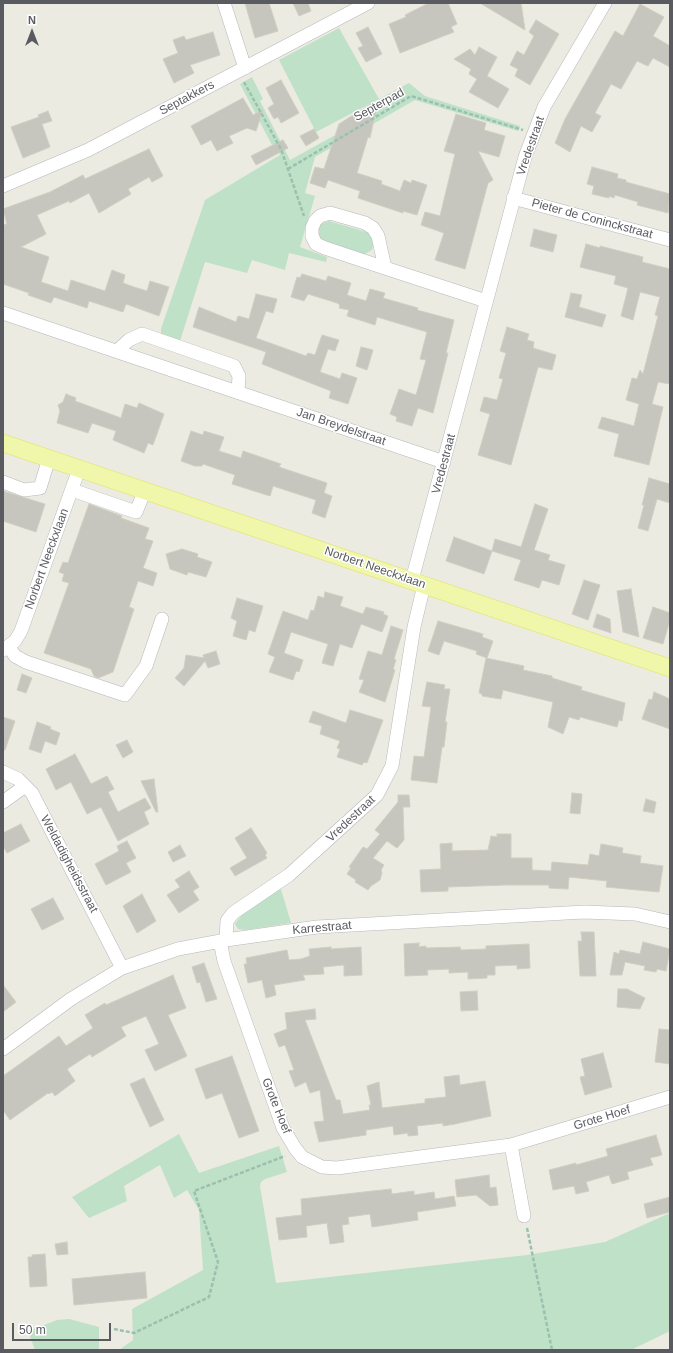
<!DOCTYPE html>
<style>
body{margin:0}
#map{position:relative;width:673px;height:1353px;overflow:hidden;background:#ebebe1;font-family:Helvetica,sans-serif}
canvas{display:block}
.frame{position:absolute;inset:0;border:4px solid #5a5b61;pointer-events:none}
.north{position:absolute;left:12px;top:12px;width:40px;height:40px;-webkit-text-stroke:3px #fff;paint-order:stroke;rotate:0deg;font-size:11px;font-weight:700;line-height:16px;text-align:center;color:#5a5b61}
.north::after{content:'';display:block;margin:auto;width:14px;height:18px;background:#5a5b61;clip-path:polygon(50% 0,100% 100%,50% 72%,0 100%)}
.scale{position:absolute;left:12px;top:1323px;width:99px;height:18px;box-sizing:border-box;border:2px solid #5a5b61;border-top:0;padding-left:5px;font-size:12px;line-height:14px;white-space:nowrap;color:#5a5b61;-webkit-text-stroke:3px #fff;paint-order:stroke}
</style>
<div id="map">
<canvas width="673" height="1353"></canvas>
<div class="frame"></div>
<div class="north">N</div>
<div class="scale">50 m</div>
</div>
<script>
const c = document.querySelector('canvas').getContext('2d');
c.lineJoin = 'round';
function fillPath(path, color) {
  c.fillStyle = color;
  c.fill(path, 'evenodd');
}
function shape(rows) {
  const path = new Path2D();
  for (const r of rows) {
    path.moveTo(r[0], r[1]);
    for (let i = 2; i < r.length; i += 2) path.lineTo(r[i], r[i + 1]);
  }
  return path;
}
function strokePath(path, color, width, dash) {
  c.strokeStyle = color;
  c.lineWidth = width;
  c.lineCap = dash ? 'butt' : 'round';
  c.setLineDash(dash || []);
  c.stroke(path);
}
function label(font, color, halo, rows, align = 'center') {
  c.font = font + ' Helvetica,sans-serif';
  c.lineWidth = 3;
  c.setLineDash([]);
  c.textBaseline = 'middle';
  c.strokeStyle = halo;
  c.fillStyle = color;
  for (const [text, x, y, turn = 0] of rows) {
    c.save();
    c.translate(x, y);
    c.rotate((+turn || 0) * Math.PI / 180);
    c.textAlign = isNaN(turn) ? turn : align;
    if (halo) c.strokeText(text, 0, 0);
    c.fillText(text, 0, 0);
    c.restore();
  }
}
fillPath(shape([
 [339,28,379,99,409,83,425,96,520,126,518,131,415,100,315,157,305,193,315,196,300,247,327,257,326,262,289,253,285,270,252,260,247,273,205,262,180,341,161,335,161,329,205,200,280,155,274,144,272,145,240,84,252,77,263,99,260,101,290,160,357,123,355,118,382,104,379,99,316,132,279,60],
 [329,221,370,233,374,242,372,250,363,255,324,243,318,236,318,228,320,224],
 [280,886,291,923,246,930,238,929,235,924,243,913],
 [179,1134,199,1173,279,1146,287,1172,265,1179,261,1182,260,1186,276,1283,527,1255,605,1242,670,1213,670,1331,631,1350,119,1350,133,1340,132,1309,203,1270,199,1210,187,1190,174,1198,160,1165,124,1186,127,1201,89,1218,72,1197],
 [69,1319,99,1327,99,1350,35,1350,28,1331,57,1320]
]), '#bfe1c8');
const building = shape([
 [245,3,269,3,278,31,255,38,245,3],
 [293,3,308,3,311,11,299,16,293,3],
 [429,3,448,3,457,24,451,27,454,32,400,53,389,24,406,17,405,15,429,3],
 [480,3,521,3,525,30,480,3],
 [640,4,664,17,653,36,670,46,670,67,653,58,648,66,637,61,621,89,611,84,595,113,601,116,592,132,581,126,570,152,555,143,565,119,615,31,623,36,640,4],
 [536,20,559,34,530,85,515,76,518,69,510,65,517,51,524,55,534,36,529,32,536,20],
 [368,27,382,54,366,62,358,48,363,46,356,33,368,27],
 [213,32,220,55,190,65,194,73,174,83,163,59,178,53,173,40,184,36,186,40,213,32],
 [479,47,497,57,487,76,509,89,498,108,469,92,477,79,469,74,471,69,454,59,470,49,475,55,479,47],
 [281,80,299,113,281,123,278,117,274,119,268,108,274,104,266,88,281,80],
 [243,98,253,115,263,110,256,131,247,128,229,136,233,143,217,151,211,140,201,145,191,126,243,98],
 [372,103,376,110,370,138,368,137,357,173,382,181,381,184,400,191,404,180,411,183,412,180,427,185,417,215,403,211,403,213,358,198,360,191,328,180,325,188,310,183,315,167,324,169,339,124,372,103],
 [48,111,52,121,42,124,50,147,23,158,11,127,39,117,38,115,48,111],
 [456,114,486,123,484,130,505,136,499,157,478,151,493,180,488,183,465,269,435,260,444,233,421,225,425,212,440,216,455,154,444,151,456,114],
 [314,129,319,138,306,146,300,136,314,129],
 [283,140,288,148,256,165,251,156,283,140],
 [149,149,163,176,152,182,149,177,128,189,131,194,99,213,89,193,70,203,69,201,37,215,46,234,21,247,49,257,41,282,68,291,71,280,105,291,112,270,125,275,123,283,134,287,147,291,150,281,169,287,159,316,126,304,123,312,89,301,87,308,54,297,51,303,28,295,29,293,3,284,3,225,7,224,3,209,50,192,83,175,85,179,149,149],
 [592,167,618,174,617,178,626,180,626,182,670,194,668,213,637,205,638,202,615,195,614,198,609,196,609,198,592,194,594,186,587,184,592,167],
 [534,229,557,235,553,252,530,246,534,229],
 [586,244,600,248,600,246,643,257,642,262,670,269,670,384,658,382,652,404,663,407,649,465,614,456,619,434,598,428,602,417,634,426,639,404,626,400,632,378,637,379,640,370,643,374,658,316,655,315,660,297,640,292,633,320,621,316,628,288,614,284,616,276,580,267,586,244],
 [302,274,326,281,328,276,351,283,347,295,366,301,370,289,385,293,383,298,418,308,417,310,454,320,446,353,448,353,433,413,418,408,412,426,396,421,397,417,390,414,399,389,416,395,426,360,420,359,427,332,377,317,375,325,347,316,349,310,339,308,340,305,337,303,308,294,304,301,291,297,297,277,300,278,302,274],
 [571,293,582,295,579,307,606,315,602,327,565,317,571,293],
 [256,294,277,299,273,313,266,311,256,338,306,356,308,353,315,355,322,335,339,340,335,351,328,349,320,372,340,379,342,373,357,378,348,404,329,398,331,391,262,364,266,352,193,327,199,307,236,322,238,316,249,319,256,294],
 [507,327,529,334,527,340,534,342,533,348,556,355,552,370,538,367,511,465,478,455,490,414,480,411,484,397,497,400,503,379,499,378,506,353,500,351,507,327],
 [361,347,373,350,367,370,356,366,361,347],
 [66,394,76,398,75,401,121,418,125,404,137,408,139,403,164,414,153,445,148,443,144,453,113,440,116,431,92,423,88,433,57,423,60,411,58,405,63,402,66,394],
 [191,431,203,435,204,431,224,437,219,451,241,458,243,451,281,464,279,467,327,483,324,493,332,496,325,518,312,513,316,500,273,486,270,496,232,484,235,475,203,464,202,466,195,466,181,461,191,431],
 [649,478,670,484,670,503,657,499,648,531,638,528,644,505,642,505,649,478],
 [3,491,45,504,36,532,3,521,3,491],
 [89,504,122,516,121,518,149,528,145,539,153,541,143,568,157,573,153,586,138,581,129,607,134,609,113,672,98,678,94,676,91,669,44,653,69,583,62,581,64,574,59,572,63,562,68,563,89,504],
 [535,504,548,509,534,550,550,555,548,560,565,565,559,585,542,580,539,588,514,580,521,560,492,551,495,539,521,547,535,504],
 [454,537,492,551,484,574,446,561,454,537],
 [182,549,198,554,197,557,212,562,206,577,188,572,187,575,170,569,166,554,182,549],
 [584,580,600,585,588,620,572,614,584,580],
 [631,589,639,637,623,632,617,591,631,589],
 [325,592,343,597,340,606,363,614,366,607,384,612,383,614,388,616,382,632,361,624,352,648,340,644,333,666,322,663,328,644,291,632,284,653,303,660,299,672,296,671,293,680,269,672,275,657,268,654,283,611,308,620,311,610,314,611,318,596,324,598,325,592],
 [237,598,263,606,255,632,249,630,246,640,233,636,237,621,231,618,237,598],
 [653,607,670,613,670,620,663,644,643,638,653,607],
 [597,614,610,619,611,633,593,627,597,614],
 [438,621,483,634,482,637,493,641,487,658,476,654,477,651,444,641,439,655,428,651,438,621],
 [391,626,403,630,394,659,396,660,393,669,395,670,385,702,359,692,364,680,359,679,368,651,382,655,391,626],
 [216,651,220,664,208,668,205,661,184,686,175,678,184,668,186,655,204,658,203,655,216,651],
 [486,658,524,666,523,670,552,676,552,678,582,687,581,690,625,703,622,721,619,720,617,727,580,717,579,720,569,717,563,734,548,727,553,702,503,690,501,699,482,696,482,694,479,693,486,658],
 [22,674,32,678,26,693,17,690,22,674],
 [427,682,445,685,444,689,450,689,445,722,447,722,444,747,442,747,437,783,411,780,414,756,424,757,431,707,422,706,427,682],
 [654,692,670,699,670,729,642,719,649,699,652,700,654,692],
 [350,710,383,720,367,763,364,762,362,765,337,757,340,749,337,748,340,741,320,734,322,726,309,722,313,711,346,723,350,710],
 [3,717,15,721,5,750,3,750,3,717],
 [37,722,51,727,50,729,60,733,56,745,45,741,41,753,29,749,37,722],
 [127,740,133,752,123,758,116,745,127,740],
 [75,754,91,784,107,776,114,789,108,792,118,812,145,798,151,808,144,812,149,824,118,841,101,807,87,814,71,782,56,790,46,769,75,754],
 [154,779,158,812,156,812,141,781,154,779],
 [572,793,582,794,580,814,570,813,572,793],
 [398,795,409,795,410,807,403,807,404,840,397,848,387,841,373,858,384,865,381,870,382,873,380,880,371,886,368,890,355,882,356,880,347,874,351,868,349,867,363,847,367,849,380,834,375,830,398,802,398,795],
 [646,799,656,802,654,813,643,811,646,799],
 [21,824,30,841,7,853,3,846,3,833,21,824],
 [251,828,267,853,265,855,267,858,235,876,230,868,247,858,235,838,251,828],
 [497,834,511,834,511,858,532,858,532,870,551,871,552,862,588,865,590,854,599,856,601,844,623,848,622,853,641,856,640,863,663,866,659,892,606,887,607,881,569,877,568,889,549,888,549,885,506,885,448,887,448,891,421,892,420,870,441,869,440,844,452,843,452,851,488,850,491,836,497,837,497,834],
 [127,841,136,858,126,863,131,872,106,885,95,864,119,851,117,846,127,841],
 [180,845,186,856,173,862,168,852,180,845],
 [189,871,199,887,193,891,199,900,179,913,167,895,180,887,175,880,189,871],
 [142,894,156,921,137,933,123,906,142,894],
 [53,898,64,919,42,930,31,909,53,898],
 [581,932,594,932,596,976,580,976,578,941,582,941,581,932],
 [643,942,670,949,666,971,657,969,656,972,644,970,645,966,625,962,622,975,610,975,614,952,619,954,620,950,640,954,643,942],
 [419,943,419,947,426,946,426,948,460,947,461,950,486,949,486,946,529,944,530,968,517,969,517,965,495,966,495,975,487,975,487,978,468,979,468,972,449,973,449,969,427,970,428,975,405,976,404,944,419,943],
 [331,947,331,949,361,947,362,975,344,976,344,965,323,967,324,974,303,975,305,980,274,985,276,995,266,998,262,980,248,983,244,964,247,964,246,958,287,950,289,960,301,959,310,956,309,949,331,947],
 [204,963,217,999,206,1002,200,982,197,983,192,967,204,963],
 [173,975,186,1008,168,1015,187,1056,155,1071,145,1050,159,1044,146,1016,121,1027,126,1036,92,1057,90,1054,67,1069,75,1081,55,1096,52,1092,49,1094,48,1093,10,1120,3,1110,3,1076,59,1036,66,1046,93,1028,85,1015,105,1003,106,1005,173,975],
 [3,985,16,1002,3,1012,3,985],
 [618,989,627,989,645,998,640,1009,617,1007,618,989],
 [477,991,478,1010,461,1011,460,992,477,991],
 [315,1009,316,1019,305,1020,336,1100,340,1100,343,1114,370,1110,369,1105,371,1105,367,1086,379,1082,382,1108,425,1103,425,1099,446,1097,444,1077,459,1075,460,1085,485,1081,491,1116,455,1124,443,1126,443,1123,417,1126,418,1135,408,1136,408,1133,394,1135,393,1126,366,1130,366,1135,319,1142,314,1122,324,1121,320,1090,310,1093,306,1082,295,1087,289,1071,294,1070,285,1045,279,1047,274,1034,287,1029,285,1013,315,1009],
 [659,1029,670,1030,670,1064,655,1062,659,1029],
 [603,1053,612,1087,585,1095,580,1077,585,1076,581,1059,603,1053],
 [232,1056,259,1131,239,1138,222,1093,206,1099,195,1069,232,1056],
 [144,1078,164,1120,150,1127,130,1084,144,1078],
 [656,1135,662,1155,650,1158,653,1165,627,1172,629,1179,612,1184,609,1175,586,1182,589,1191,576,1194,574,1186,553,1190,549,1170,576,1163,576,1165,608,1156,606,1149,656,1135],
 [489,1175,490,1188,496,1187,498,1205,490,1206,476,1195,457,1197,455,1180,489,1175],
 [391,1189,392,1194,414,1191,414,1195,434,1192,435,1199,454,1196,456,1206,417,1212,418,1220,372,1227,370,1214,348,1217,349,1224,342,1225,344,1242,330,1244,327,1223,306,1226,307,1237,279,1240,276,1218,302,1215,301,1199,391,1189],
 [670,1197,670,1212,647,1218,644,1204,670,1197],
 [67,1242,68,1254,57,1255,55,1244,67,1242],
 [45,1254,47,1286,30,1287,28,1257,32,1257,32,1255,45,1254],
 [145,1272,147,1298,74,1305,72,1279,145,1272]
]);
fillPath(building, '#c7c6be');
strokePath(building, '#cfcec0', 1);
const minor = shape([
 [224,3,245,68],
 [3,186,88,150,368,3],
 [513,198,670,240],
 [385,268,378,236,373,228,365,223,330,213,320,216,315,221,312,228,312,236,316,244,325,248,385,268,486,301],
 [3,313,444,462],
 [117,351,129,340,142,334,234,366,239,376,238,392],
 [3,482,24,490,40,488,49,458],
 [72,490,136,512,145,490],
 [412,580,525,157,544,107,605,3],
 [9,647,15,656,26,662,125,695,146,666,162,619],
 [3,650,15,641,21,631,79,469],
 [3,772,18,779,32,793,122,968],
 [3,802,25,786],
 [226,940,227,921,233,913,289,875,377,795,392,766,414,627,424,585],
 [220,941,224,961,283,1128,295,1148,302,1157,322,1167,337,1168,511,1145,670,1097],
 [3,1049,71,999,122,968,178,949,226,940,317,927,584,912,635,914,670,922],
 [511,1145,524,1216]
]);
const major = shape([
 [3,443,670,668]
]);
strokePath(minor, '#b7b7bd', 14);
strokePath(major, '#e4e161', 18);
strokePath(shape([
 [244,82,281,149,304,216],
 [288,169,411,96,523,130],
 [527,1228,552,1350],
 [114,1329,134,1333,209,1297,218,1262,194,1191,285,1156]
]), '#9ac1af', 2.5, [4, 2]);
strokePath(minor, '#fff', 13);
strokePath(major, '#f0f7aa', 17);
label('12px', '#5a5b61', '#fff', [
 ["Septakkers",187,98,-28],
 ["Septerpad",379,105,-29],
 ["Vredestraat",531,146,-71],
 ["Pieter de Coninckstraat",592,219,15],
 ["Jan Breydelstraat",341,427,19],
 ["Vredestraat",444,464,-75],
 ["Norbert Neeckxlaan",47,559,-70],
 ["Norbert Neeckxlaan",375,568,19],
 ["Vredestraat",351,819,-43],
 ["Weldadigheidsstraat",69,864,62],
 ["Karrestraat",322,928,-5],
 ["Grote Hoef",276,1106,68],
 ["Grote Hoef",602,1118,-17]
]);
</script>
